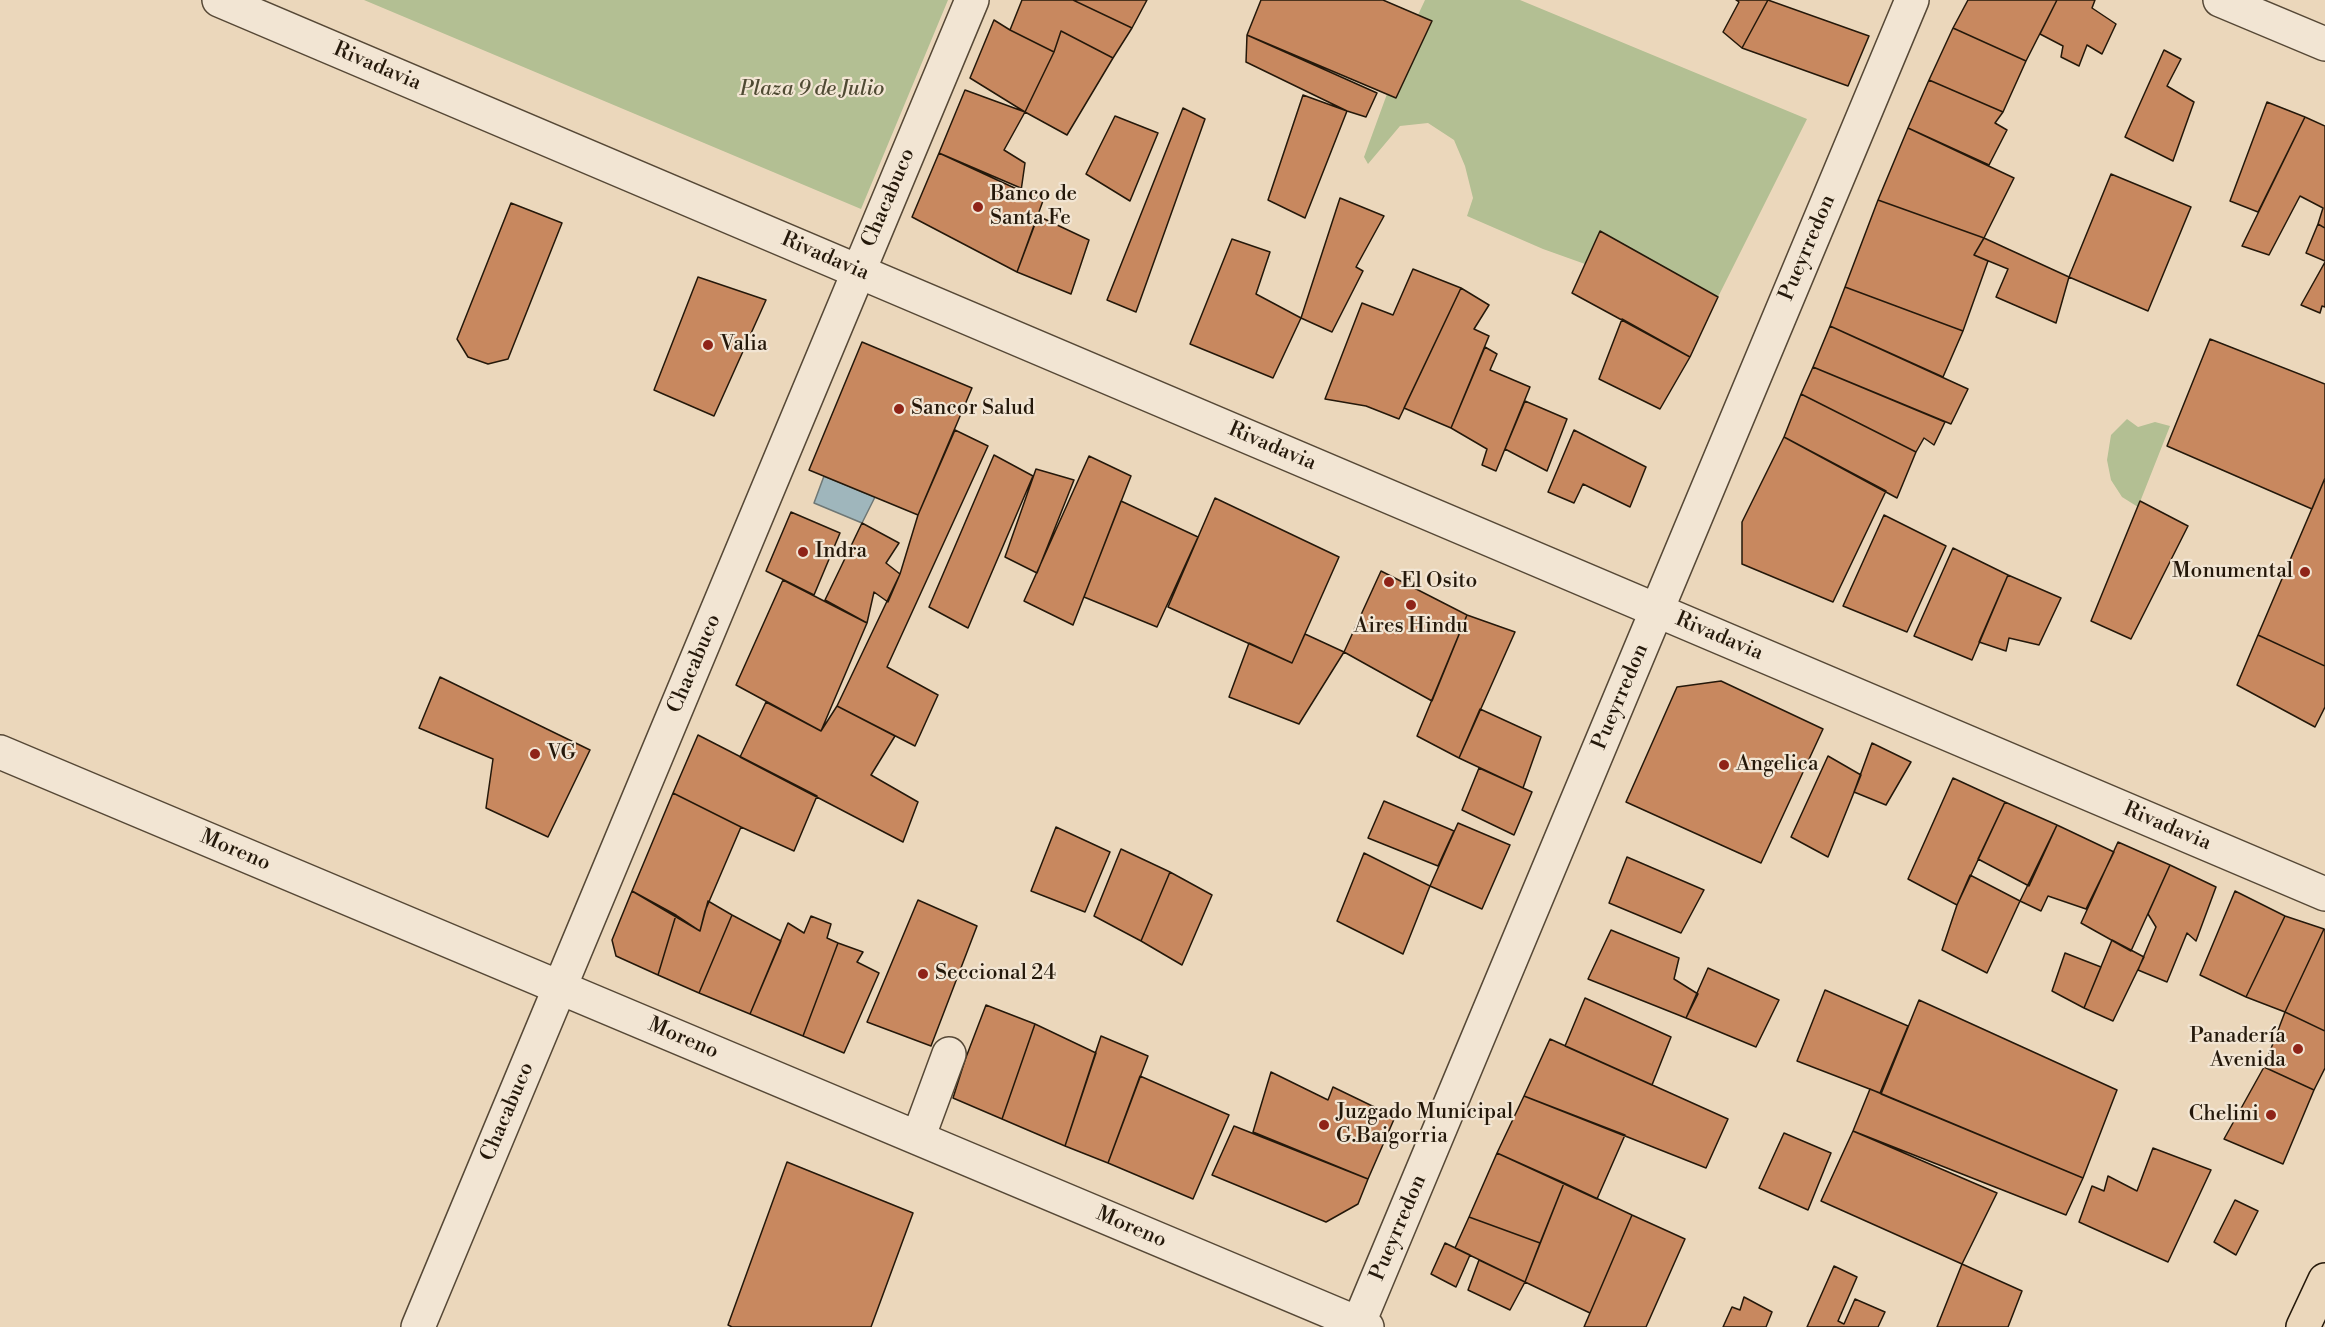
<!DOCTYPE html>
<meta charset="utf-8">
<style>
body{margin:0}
canvas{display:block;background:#ebd7bb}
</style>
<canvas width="2325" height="1327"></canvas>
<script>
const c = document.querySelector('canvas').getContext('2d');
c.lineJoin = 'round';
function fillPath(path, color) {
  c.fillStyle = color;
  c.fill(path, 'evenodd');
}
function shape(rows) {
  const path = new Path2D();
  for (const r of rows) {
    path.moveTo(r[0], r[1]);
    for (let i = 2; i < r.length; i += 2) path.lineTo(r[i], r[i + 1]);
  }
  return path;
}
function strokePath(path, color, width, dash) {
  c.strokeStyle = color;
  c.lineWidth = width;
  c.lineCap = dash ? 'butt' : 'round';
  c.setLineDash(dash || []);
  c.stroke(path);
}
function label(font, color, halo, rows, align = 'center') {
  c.font = font + ' "Libre Bodoni",serif';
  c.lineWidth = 4.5;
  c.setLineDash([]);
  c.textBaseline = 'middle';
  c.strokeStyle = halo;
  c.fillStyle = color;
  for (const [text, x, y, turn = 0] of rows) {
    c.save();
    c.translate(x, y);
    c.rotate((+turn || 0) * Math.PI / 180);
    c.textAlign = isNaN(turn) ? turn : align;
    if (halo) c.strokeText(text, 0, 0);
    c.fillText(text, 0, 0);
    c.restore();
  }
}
fillPath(shape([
 [364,0,948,0,861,209],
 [1425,0,1520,0,1807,119,1718,297,1600,231,1585,264,1543,249,1467,216,1473,198,1465,166,1454,140,1428,123,1400,126,1368,164,1364,157,1387,94,1431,21,1418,15],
 [2127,419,2138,427,2155,422,2170,426,2138,507,2122,497,2111,480,2107,460,2111,435]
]), '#b3bf93');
const water = shape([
 [824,476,875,497,862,523,814,503,824,476]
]);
fillPath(water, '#9fb6bc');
strokePath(water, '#6e7775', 1.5);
const building = shape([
 [1022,0,1073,0,1132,28,1113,58,1061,31,1054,52,1010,30,1022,0],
 [1073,0,1147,0,1132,28,1073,0],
 [1261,0,1383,0,1432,21,1396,98,1247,35,1261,0],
 [1736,0,1768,0,1742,48,1723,32,1739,2,1736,0],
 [1768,0,1869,36,1848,86,1742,48,1768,0],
 [1968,0,2057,0,2026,61,1953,28,1968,0],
 [2057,0,2095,0,2092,8,2116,24,2102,54,2087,45,2079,66,2061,57,2063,46,2040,34,2057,0],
 [994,20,1010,30,1054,52,1025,112,970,78,994,20],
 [1953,28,2026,61,2003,112,1929,80,1953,28],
 [1061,31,1113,58,1067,135,1025,112,1054,52,1061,31],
 [1247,35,1377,93,1366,117,1347,111,1246,62,1247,35],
 [2164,50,2181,59,2167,86,2194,102,2173,161,2125,137,2164,50],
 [1929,80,2003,112,1995,123,2007,130,1989,165,1908,128,1929,80],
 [965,90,1025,112,1004,150,1025,163,1021,191,939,153,965,90],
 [1303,95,1347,111,1305,218,1268,200,1303,95],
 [2267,102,2305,117,2258,212,2230,201,2267,102],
 [1183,108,1205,119,1136,312,1107,300,1183,108],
 [1115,116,1158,133,1130,201,1086,174,1115,116],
 [2305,117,2325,126,2325,228,2318,224,2323,208,2300,196,2269,255,2242,246,2305,117],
 [1908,128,2014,178,1984,238,1878,200,1908,128],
 [939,153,1044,198,1017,272,912,217,939,153],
 [2111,174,2191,207,2148,311,2069,277,2111,174],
 [1340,198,1384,216,1356,267,1363,271,1332,332,1301,318,1340,198],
 [1878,200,1984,238,1974,255,1988,261,1963,331,1845,287,1878,200],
 [511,203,562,223,508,359,488,364,468,357,457,339,511,203],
 [1038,216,1089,240,1071,294,1017,272,1038,216],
 [2318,224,2325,228,2325,261,2306,253,2318,224],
 [1600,231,1718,297,1690,357,1572,293,1600,231],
 [1984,238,2069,277,2056,323,1996,297,2008,269,1974,255,1984,238],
 [1232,239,1270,252,1256,294,1301,318,1273,378,1190,344,1232,239],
 [2325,262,2325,307,2322,306,2320,313,2301,305,2325,262],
 [1413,269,1461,288,1399,419,1366,406,1325,399,1362,303,1393,315,1413,269],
 [698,277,766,300,714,416,654,390,698,277],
 [1845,287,1963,331,1943,377,1830,326,1845,287],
 [1461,288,1489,305,1474,329,1489,336,1451,428,1404,408,1461,288],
 [1622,319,1690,357,1660,409,1599,379,1622,319],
 [1830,326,1968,389,1951,424,1813,367,1830,326],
 [2210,339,2325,384,2325,478,2312,509,2167,446,2210,339],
 [862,342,972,388,918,515,809,470,862,342],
 [1485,347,1497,354,1490,370,1530,387,1496,471,1482,465,1487,449,1451,428,1485,347],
 [1813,367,1945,422,1934,445,1924,438,1916,452,1801,394,1813,367],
 [1801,394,1916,452,1897,498,1784,437,1801,394],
 [1525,401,1567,419,1547,471,1505,449,1525,401],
 [955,430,988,446,887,667,938,695,915,746,837,706,900,574,918,515,955,430],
 [1574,430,1646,467,1630,507,1583,484,1574,503,1548,492,1574,430],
 [1784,437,1886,491,1833,602,1742,564,1742,522,1784,437],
 [994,455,1033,476,968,628,929,607,994,455],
 [1089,456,1131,476,1073,625,1024,601,1089,456],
 [1036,469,1074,480,1037,573,1005,557,1036,469],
 [2325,478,2325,666,2258,635,2325,478],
 [1215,498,1339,557,1292,663,1168,607,1215,498],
 [1121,501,1198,537,1157,627,1084,597,1121,501],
 [2140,501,2188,526,2131,639,2091,621,2140,501],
 [791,512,840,533,814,595,766,571,791,512],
 [1884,515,1946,546,1907,632,1843,606,1884,515],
 [862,523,899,543,886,563,900,574,888,602,874,592,867,623,825,600,862,523],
 [1953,548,2008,575,1972,660,1914,636,1953,548],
 [1381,571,1467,615,1432,701,1344,652,1381,571],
 [2008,575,2061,598,2039,645,2009,638,2006,651,1979,642,2008,575],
 [783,580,867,623,821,731,736,685,783,580],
 [1467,615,1515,632,1459,758,1417,736,1467,615],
 [1305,634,1344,652,1299,724,1229,697,1249,643,1292,663,1305,634],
 [2258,635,2325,666,2325,707,2315,727,2237,685,2258,635],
 [440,677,590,750,548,837,486,808,493,759,419,728,440,677],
 [1721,681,1823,729,1761,863,1626,802,1677,687,1721,681],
 [766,702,821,731,837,706,895,736,871,775,918,802,903,842,740,757,766,702],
 [1480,709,1541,737,1523,788,1459,758,1480,709],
 [698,735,817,796,794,851,741,827,673,793,698,735],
 [1872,743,1911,762,1886,805,1854,792,1872,743],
 [1828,756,1861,775,1828,857,1791,837,1828,756],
 [1479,768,1532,792,1514,835,1462,810,1479,768],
 [1953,778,2005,802,1957,905,1908,879,1953,778],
 [673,793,741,827,705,911,700,931,632,891,673,793],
 [1384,801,1454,831,1438,866,1368,838,1384,801],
 [2005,802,2057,825,2029,886,1978,859,2005,802],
 [1458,823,1510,845,1482,909,1430,886,1458,823],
 [2057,825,2114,852,2086,909,2048,896,2041,911,2020,901,2057,825],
 [1056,827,1110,852,1085,912,1031,891,1056,827],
 [2118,842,2170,865,2131,951,2081,923,2118,842],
 [1121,849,1170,872,1141,941,1094,916,1121,849],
 [1364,853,1430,886,1403,954,1337,921,1364,853],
 [1627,857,1704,890,1681,933,1609,903,1627,857],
 [2170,865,2216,887,2196,941,2187,933,2167,982,2138,970,2156,927,2148,914,2170,865],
 [1170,872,1212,895,1182,965,1141,941,1170,872],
 [1970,875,2020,901,1987,973,1942,950,1957,905,1970,875],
 [632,891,676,915,658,975,616,956,612,940,632,891],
 [2235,891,2285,916,2246,997,2200,975,2235,891],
 [918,900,977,926,931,1046,867,1022,918,900],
 [708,901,732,915,699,993,658,975,676,915,700,931,708,901],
 [732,915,781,941,750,1014,699,993,732,915],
 [811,916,831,924,827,938,838,943,803,1036,750,1014,788,923,804,933,811,916],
 [2285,916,2324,929,2285,1012,2246,997,2285,916],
 [2324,929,2325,930,2325,1031,2285,1012,2324,929],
 [1611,930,1679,958,1674,979,1698,994,1686,1018,1588,979,1611,930],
 [2112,940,2144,957,2113,1021,2084,1008,2112,940],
 [838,943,863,952,857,962,879,973,844,1053,803,1036,838,943],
 [2065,953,2101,967,2084,1008,2052,991,2065,953],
 [1708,968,1779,1000,1756,1047,1686,1018,1708,968],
 [1825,990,1908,1026,1880,1093,1797,1061,1825,990],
 [1585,998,1671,1037,1652,1085,1565,1046,1585,998],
 [1919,1000,2117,1090,2083,1178,1881,1094,1919,1000],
 [986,1005,1035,1024,1002,1119,953,1098,965,1060,986,1005],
 [2285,1012,2325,1031,2325,1068,2314,1090,2264,1067,2285,1012],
 [1035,1024,1096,1053,1065,1146,1002,1119,1035,1024],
 [1101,1036,1148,1056,1108,1163,1065,1146,1101,1036],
 [1550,1039,1728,1119,1706,1168,1524,1096,1550,1039],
 [2264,1067,2314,1090,2283,1164,2224,1139,2264,1067],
 [1271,1072,1328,1100,1333,1087,1395,1117,1368,1179,1253,1132,1271,1072],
 [1140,1076,1229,1115,1193,1199,1108,1163,1140,1076],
 [1870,1089,2083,1178,2066,1215,1853,1131,1870,1089],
 [1524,1096,1625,1135,1597,1199,1497,1153,1524,1096],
 [1234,1126,1368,1179,1358,1204,1326,1222,1212,1175,1234,1126],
 [1853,1131,1997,1193,1962,1264,1821,1201,1853,1131],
 [1784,1133,1831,1153,1808,1210,1759,1188,1784,1133],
 [2153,1148,2211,1170,2168,1262,2079,1222,2092,1186,2104,1191,2108,1176,2137,1191,2153,1148],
 [1497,1153,1564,1183,1540,1243,1469,1217,1497,1153],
 [787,1162,913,1213,871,1327,732,1327,728,1325,787,1162],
 [1564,1183,1632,1215,1590,1313,1525,1282,1564,1183],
 [2235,1200,2258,1211,2236,1255,2214,1242,2235,1200],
 [1632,1215,1685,1239,1646,1327,1584,1327,1632,1215],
 [1469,1217,1540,1243,1525,1282,1455,1248,1469,1217],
 [1445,1243,1470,1255,1456,1287,1431,1274,1445,1243],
 [1479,1260,1525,1282,1510,1310,1468,1290,1479,1260],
 [1962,1264,2022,1291,2008,1327,1937,1327,1962,1264],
 [1834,1266,1857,1277,1838,1321,1844,1324,1855,1299,1885,1312,1878,1327,1807,1327,1834,1266],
 [1744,1297,1772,1312,1766,1327,1723,1327,1732,1307,1740,1310,1744,1297]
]);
fillPath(building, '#c8885f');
strokePath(building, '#24180a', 1.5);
const minor = shape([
 [219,0,2325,894],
 [2220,0,2325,44],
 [0,752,1367,1327],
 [918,1138,949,1054],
 [418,1327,972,0],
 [1357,1327,1912,0]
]);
const major = shape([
 [2303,1327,2325,1280]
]);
strokePath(minor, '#564836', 36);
strokePath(major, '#24180a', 36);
strokePath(minor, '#f2e5d3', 33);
strokePath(major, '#ebd7bb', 33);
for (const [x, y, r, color] of [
 [978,207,6,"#8f2418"],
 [708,345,6,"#8f2418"],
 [899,409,6,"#8f2418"],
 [803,552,6,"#8f2418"],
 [2305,572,6,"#8f2418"],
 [1389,582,6,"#8f2418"],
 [1411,605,6,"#8f2418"],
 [535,754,6,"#8f2418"],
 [1724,765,6,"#8f2418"],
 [923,974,6,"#8f2418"],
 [2298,1049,6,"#8f2418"],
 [2271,1115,6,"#8f2418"],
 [1324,1125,6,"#8f2418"]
]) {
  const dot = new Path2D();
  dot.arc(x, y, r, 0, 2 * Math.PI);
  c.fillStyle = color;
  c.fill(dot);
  strokePath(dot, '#f2e5d3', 2);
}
label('21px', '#24180a', '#f2e5d3', [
 ["Rivadavia",377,67,23],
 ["Chacabuco",889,198,-67],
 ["Pueyrredon",1808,248,-67],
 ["Rivadavia",825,257,23],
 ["Rivadavia",1272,447,23],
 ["Rivadavia",1719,637,23],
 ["Chacabuco",695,664,-67],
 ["Pueyrredon",1621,697,-67],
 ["Rivadavia",2167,827,23],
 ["Moreno",235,851,23],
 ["Moreno",683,1039,23],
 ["Chacabuco",508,1112,-67],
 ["Moreno",1131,1228,23],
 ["Pueyrredon",1399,1228,-67]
]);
label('italic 21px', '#4f4a33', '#f2e5d3', [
 ["Plaza 9 de Julio",812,90]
]);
label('21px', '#24180a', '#f2e5d3', [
 ["Banco de",990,195],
 ["Santa Fe",990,219],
 ["Valia",720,345],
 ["Sancor Salud",911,409],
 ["Indra",815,552],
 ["Monumental",2293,572,"right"],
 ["El Osito",1401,582],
 ["Aires Hindu",1411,627,"center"],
 ["VG",547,754],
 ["Angelica",1736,765],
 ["Seccional 24",935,974],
 ["Panadería",2286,1037,"right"],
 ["Avenida",2286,1061,"right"],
 ["Juzgado Municipal",1336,1113],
 ["G.Baigorria",1336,1137],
 ["Chelini",2259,1115,"right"]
], 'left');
</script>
